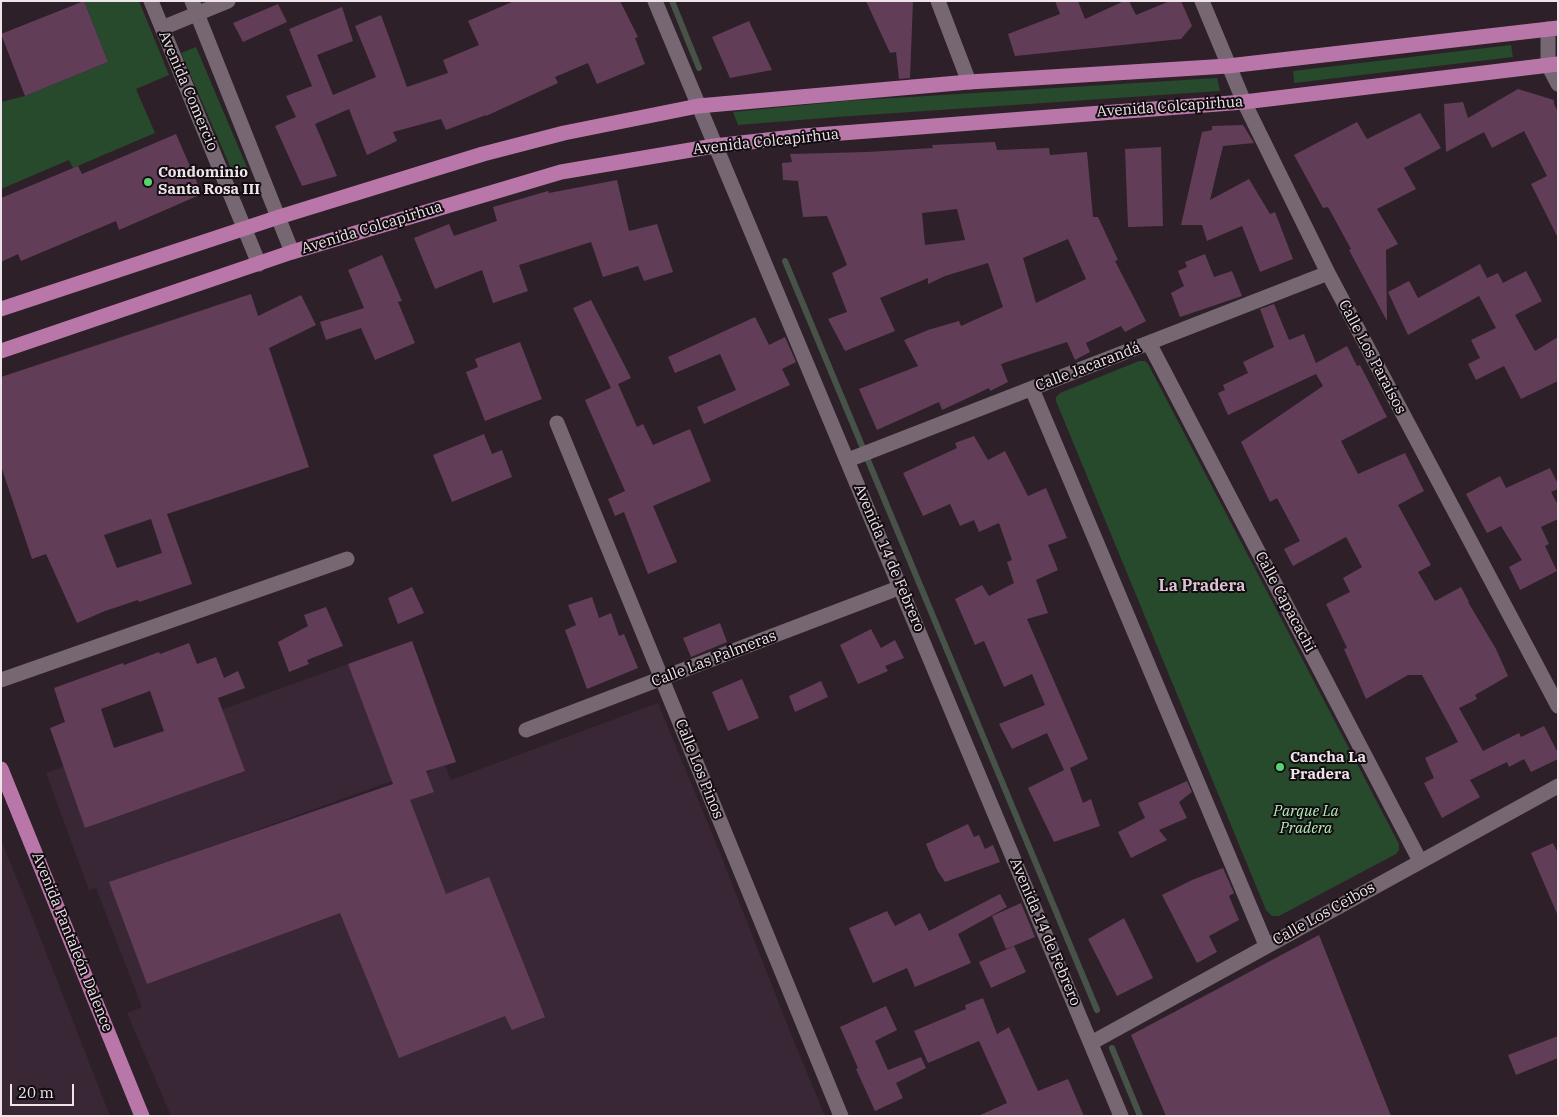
<!DOCTYPE html>
<meta charset="utf-8">
<style>
body{margin:0}
#map{position:relative;width:1559px;height:1117px;overflow:hidden;background:#2d2029;font-family:"IBM Plex Serif",serif}
canvas{display:block}
.frame{position:absolute;inset:0;border:2px solid #eee5eb;pointer-events:none}
.scale{position:absolute;left:10px;top:1084px;width:64px;height:22px;box-sizing:border-box;border:2px solid #eee5eb;border-top:0;padding-left:6px;font-size:15px;line-height:18px;white-space:nowrap;color:#eee5eb;-webkit-text-stroke:4px #120c10;paint-order:stroke}
</style>
<div id="map">
<canvas width="1559" height="1117"></canvas>
<div class="frame"></div>
<div class="scale">20 m</div>
</div>
<script>
const c = document.querySelector('canvas').getContext('2d');
c.lineJoin = 'round';
function fillPath(path, color) {
  c.fillStyle = color;
  c.fill(path, 'evenodd');
}
function shape(rows) {
  const path = new Path2D();
  for (const r of rows) {
    path.moveTo(r[0], r[1]);
    for (let i = 2; i < r.length; i += 2) path.lineTo(r[i], r[i + 1]);
  }
  return path;
}
function strokePath(path, color, width, dash) {
  c.strokeStyle = color;
  c.lineWidth = width;
  c.lineCap = dash ? 'butt' : 'round';
  c.setLineDash(dash || []);
  c.stroke(path);
}
function label(font, color, halo, rows, align = 'center') {
  c.font = font + ' "IBM Plex Serif",serif';
  c.lineWidth = 4;
  c.setLineDash([]);
  c.textBaseline = 'middle';
  c.strokeStyle = halo;
  c.fillStyle = color;
  for (const [text, x, y, turn = 0] of rows) {
    c.save();
    c.translate(x, y);
    c.rotate((+turn || 0) * Math.PI / 180);
    c.textAlign = isNaN(turn) ? turn : align;
    if (halo) c.strokeText(text, 0, 0);
    c.fillText(text, 0, 0);
    c.restore();
  }
}
fillPath(shape([
 [412,641,456,762,445,766,451,780,658,703,718,848,793,1039,825,1116,171,1116,127,1013,142,1007,96,888,89,890,46,773],
 [431,770,431,771,179,858,392,781],
 [1,840,28,906,110,1116,1,1116]
]), '#3a2735');
fillPath(shape([
 [84,1,139,1,169,75,136,89,155,133,73,168,69,160,1,189,1,102,25,96,108,62],
 [1511,45,1513,57,1294,83,1293,71],
 [196,47,249,172,235,178,181,53],
 [1217,78,1220,91,837,117,738,125,733,112,845,101],
 [1139,361,1145,361,1148,364,1399,844,1399,850,1396,854,1279,916,1272,916,1266,910,1056,401,1056,397,1060,393]
]), '#27492c');
strokePath(shape([
 [672,1,699,68],
 [785,261,1097,1010],
 [1112,1048,1140,1116]
]), '#475348', 6);
fillPath(shape([
 [84,1,108,62,25,96,1,34],
 [514,1,620,1,638,37,635,38,645,64,597,84,588,63,555,77,558,83,486,116,486,115,446,130,441,119,393,132,397,141,367,155,349,109,315,124,337,176,302,186,275,126,296,117,286,96,312,86,289,29,342,7,353,41,317,55,333,95,376,77,355,26,381,15,407,87,448,73,443,60,479,45,468,21],
 [866,1,913,1,910,78,899,79,896,52,890,53],
 [1055,1,1078,1,1085,19,1124,1,1129,1,1136,15,1170,1,1181,1,1192,26,1181,39,1015,56,1008,34,1060,14],
 [278,4,287,22,243,42,233,23],
 [749,21,772,70,730,78,712,37],
 [1518,89,1554,100,1554,104,1558,112,1558,238,1531,184,1547,176,1524,131,1492,148,1484,132,1446,152,1444,104,1463,102,1468,118],
 [1420,113,1441,148,1404,168,1416,189,1377,209,1398,244,1386,250,1387,321,1349,250,1351,249,1328,207,1323,208,1294,155,1357,122,1367,139],
 [1243,125,1254,143,1223,146,1210,200,1249,179,1270,214,1275,212,1293,259,1260,272,1242,226,1207,241,1202,225,1181,225,1202,132,1212,130,1212,126],
 [176,134,202,194,119,230,116,221,21,261,18,254,1,262,1,198,78,166,82,174],
 [995,142,997,150,1049,148,1050,155,1087,152,1093,217,1098,217,1118,260,1115,261,1146,321,1125,332,1121,326,1086,343,1090,352,1075,360,1067,342,1001,364,1008,382,990,391,989,388,942,410,939,402,877,430,859,389,918,366,904,340,928,330,959,321,961,326,1003,307,988,263,945,276,928,284,928,278,880,298,895,331,845,351,828,319,847,312,832,273,847,265,827,216,803,217,798,181,783,180,782,163,792,162,790,154,867,152,933,148,932,145],
 [957,209,965,240,925,245,922,213],
 [1068,239,1086,279,1036,303,1023,258],
 [1161,147,1163,226,1128,227,1125,149],
 [617,180,629,231,657,224,673,272,644,281,638,266,603,277,591,242,519,265,528,291,493,303,482,270,435,289,414,238,449,224,454,236,497,221,493,207,548,191,549,193],
 [1205,254,1214,277,1232,271,1242,296,1180,317,1171,293,1184,286,1178,271,1187,267,1185,262],
 [382,255,402,301,398,302,415,343,375,360,361,328,326,340,320,322,364,308,348,270],
 [1480,264,1487,278,1498,273,1503,283,1526,271,1542,301,1515,315,1535,351,1558,337,1558,381,1521,399,1504,366,1476,380,1468,364,1480,358,1471,340,1496,328,1479,296,1408,335,1388,292,1409,281,1418,298],
 [251,294,258,316,301,295,316,325,269,348,309,467,167,514,192,584,139,602,138,600,105,611,77,623,46,554,32,559,1,466,1,377],
 [151,519,162,553,117,568,104,535],
 [591,300,631,378,618,384,637,427,643,424,653,445,690,429,711,481,653,506,677,562,648,574,624,512,615,516,608,499,625,491,585,400,611,388,573,308],
 [1274,304,1289,340,1304,334,1316,363,1347,346,1357,366,1360,365,1387,417,1341,441,1358,474,1405,453,1424,491,1398,505,1431,565,1418,572,1435,601,1461,587,1469,602,1468,602,1496,649,1508,676,1475,695,1477,699,1459,708,1483,751,1519,733,1521,737,1544,726,1558,753,1558,759,1531,772,1524,759,1509,767,1507,762,1470,780,1480,797,1442,818,1424,783,1434,778,1425,758,1458,742,1448,723,1422,675,1408,675,1366,699,1344,649,1347,648,1326,604,1350,592,1343,578,1362,567,1346,537,1293,566,1284,549,1300,541,1277,498,1270,502,1241,442,1323,386,1316,374,1228,415,1218,393,1225,390,1223,385,1248,373,1243,362,1274,347,1260,309],
 [755,317,769,345,785,337,796,362,782,369,790,385,704,424,697,407,736,390,720,354,675,373,668,357],
 [520,342,542,399,485,421,466,372,478,367,475,359],
 [484,434,492,454,502,450,512,477,452,502,433,455],
 [974,436,988,460,1005,451,1028,496,1046,488,1067,538,1048,545,1058,570,1036,580,1048,613,1027,619,1088,759,1070,768,1083,803,1091,799,1100,826,1054,842,1028,788,1064,770,1047,733,1012,749,999,724,1045,705,1032,674,1004,687,984,641,975,645,955,599,982,585,989,596,1014,583,1007,562,1012,560,999,523,979,532,974,520,960,526,950,504,923,516,903,473,957,448,955,443],
 [1550,468,1558,484,1558,489,1551,492,1558,505,1558,519,1541,527,1549,544,1545,546,1557,571,1520,590,1509,567,1522,560,1501,526,1487,533,1466,494,1500,476,1506,488],
 [412,587,424,613,398,624,388,598],
 [592,597,599,618,611,613,619,636,624,634,638,668,587,689,565,630,576,625,568,605],
 [326,607,343,646,307,660,309,664,289,672,278,642,308,626,304,615],
 [720,623,727,642,691,657,683,638],
 [871,629,881,648,895,640,904,658,885,666,888,671,858,684,840,645],
 [412,641,456,762,426,771,434,792,410,800,446,894,489,877,545,1017,512,1030,505,1016,399,1058,340,913,147,984,109,882,393,784,348,664],
 [189,643,197,664,216,657,224,678,238,671,245,688,218,698,245,771,85,828,50,728,65,722,54,688,123,663,124,665,159,652,160,654],
 [150,691,164,731,114,748,101,709],
 [742,679,759,718,728,731,712,692],
 [821,681,828,697,795,712,789,696],
 [1187,781,1192,792,1179,802,1187,818,1159,830,1167,840,1131,858,1118,832,1145,818,1138,803],
 [968,824,974,837,979,835,985,849,993,845,1000,862,945,882,937,870,926,844],
 [1553,843,1558,853,1558,916,1531,853],
 [1223,868,1234,893,1229,896,1239,920,1209,936,1217,952,1197,963,1162,895,1192,880],
 [1000,894,1007,907,958,934,971,963,915,987,907,968,873,983,849,928,887,911,895,926,920,913,929,931],
 [1021,903,1035,937,1006,949,992,916],
 [1124,918,1153,978,1117,996,1088,939],
 [1319,935,1391,1116,1166,1116,1131,1035],
 [1014,946,1026,972,991,988,979,962],
 [983,998,997,1034,1009,1027,1038,1091,1068,1079,1084,1116,978,1116,1007,1103,979,1041,928,1063,914,1031,966,1009,965,1005],
 [886,1006,897,1030,875,1041,888,1070,921,1057,926,1068,896,1083,903,1098,875,1111,856,1069,858,1068,840,1027],
 [1558,1036,1558,1058,1516,1075,1508,1055]
]), '#623d58');
strokePath(shape([
 [151,1,259,264],
 [192,1,292,252],
 [655,1,1121,1116],
 [938,1,969,82],
 [1202,1,1244,102,1328,273,1558,706],
 [162,28,228,1],
 [1548,29,1548,65,1558,84],
 [1149,343,1420,861],
 [1032,389,1266,945],
 [557,423,841,1116],
 [848,460,1328,273],
 [1,680,347,559],
 [526,730,901,587],
 [1091,1043,1558,786]
]), '#766772', 15);
strokePath(shape([
 [1,309,279,217,483,154,564,133,698,106,969,82,1228,66,1558,28],
 [1,351,292,252,561,172,714,146,803,136,1244,102,1558,64],
 [1,769,142,1116]
]), '#b977a9', 15);
for (const [x, y, r, color] of [
 [148,182,5,"#57d570"],
 [1280,767,5,"#57d570"]
]) {
  const dot = new Path2D();
  dot.arc(x, y, r, 0, 2 * Math.PI);
  c.fillStyle = color;
  c.fill(dot);
  strokePath(dot, '#120c10', 2);
}
label('15px', '#eee5eb', '#120c10', [
 ["Avenida Comercio",188,91,67],
 ["Avenida Colcapirhua",1170,107,-4],
 ["Avenida Colcapirhua",766,142,-6],
 ["Avenida Colcapirhua",372,228,-17],
 ["Calle Los Paraísos",1372,357,62],
 ["Calle Jacarandá",1088,367,-21],
 ["Avenida 14 de Febrero",889,558,67],
 ["Calle Capacachi",1285,602,62],
 ["Calle Las Palmeras",714,659,-21],
 ["Calle Los Pinos",699,769,68],
 ["Calle Los Ceibos",1324,914,-29],
 ["Avenida 14 de Febrero",1045,932,67],
 ["Avenida Pantaleón Dalence",72,942,68]
]);
label('bold 15px', '#eee5eb', '#120c10', [
 ["Condominio",158,173],
 ["Santa Rosa III",158,190],
 ["Cancha La",1290,758],
 ["Pradera",1290,775]
], 'left');
label('italic 15px', '#b4efba', '#120c10', [
 ["Parque La",1306,812],
 ["Pradera",1306,829]
]);
label('bold 16px', '#d7c5d1', '#120c10', [
 ["La Pradera",1202,586]
]);
</script>
